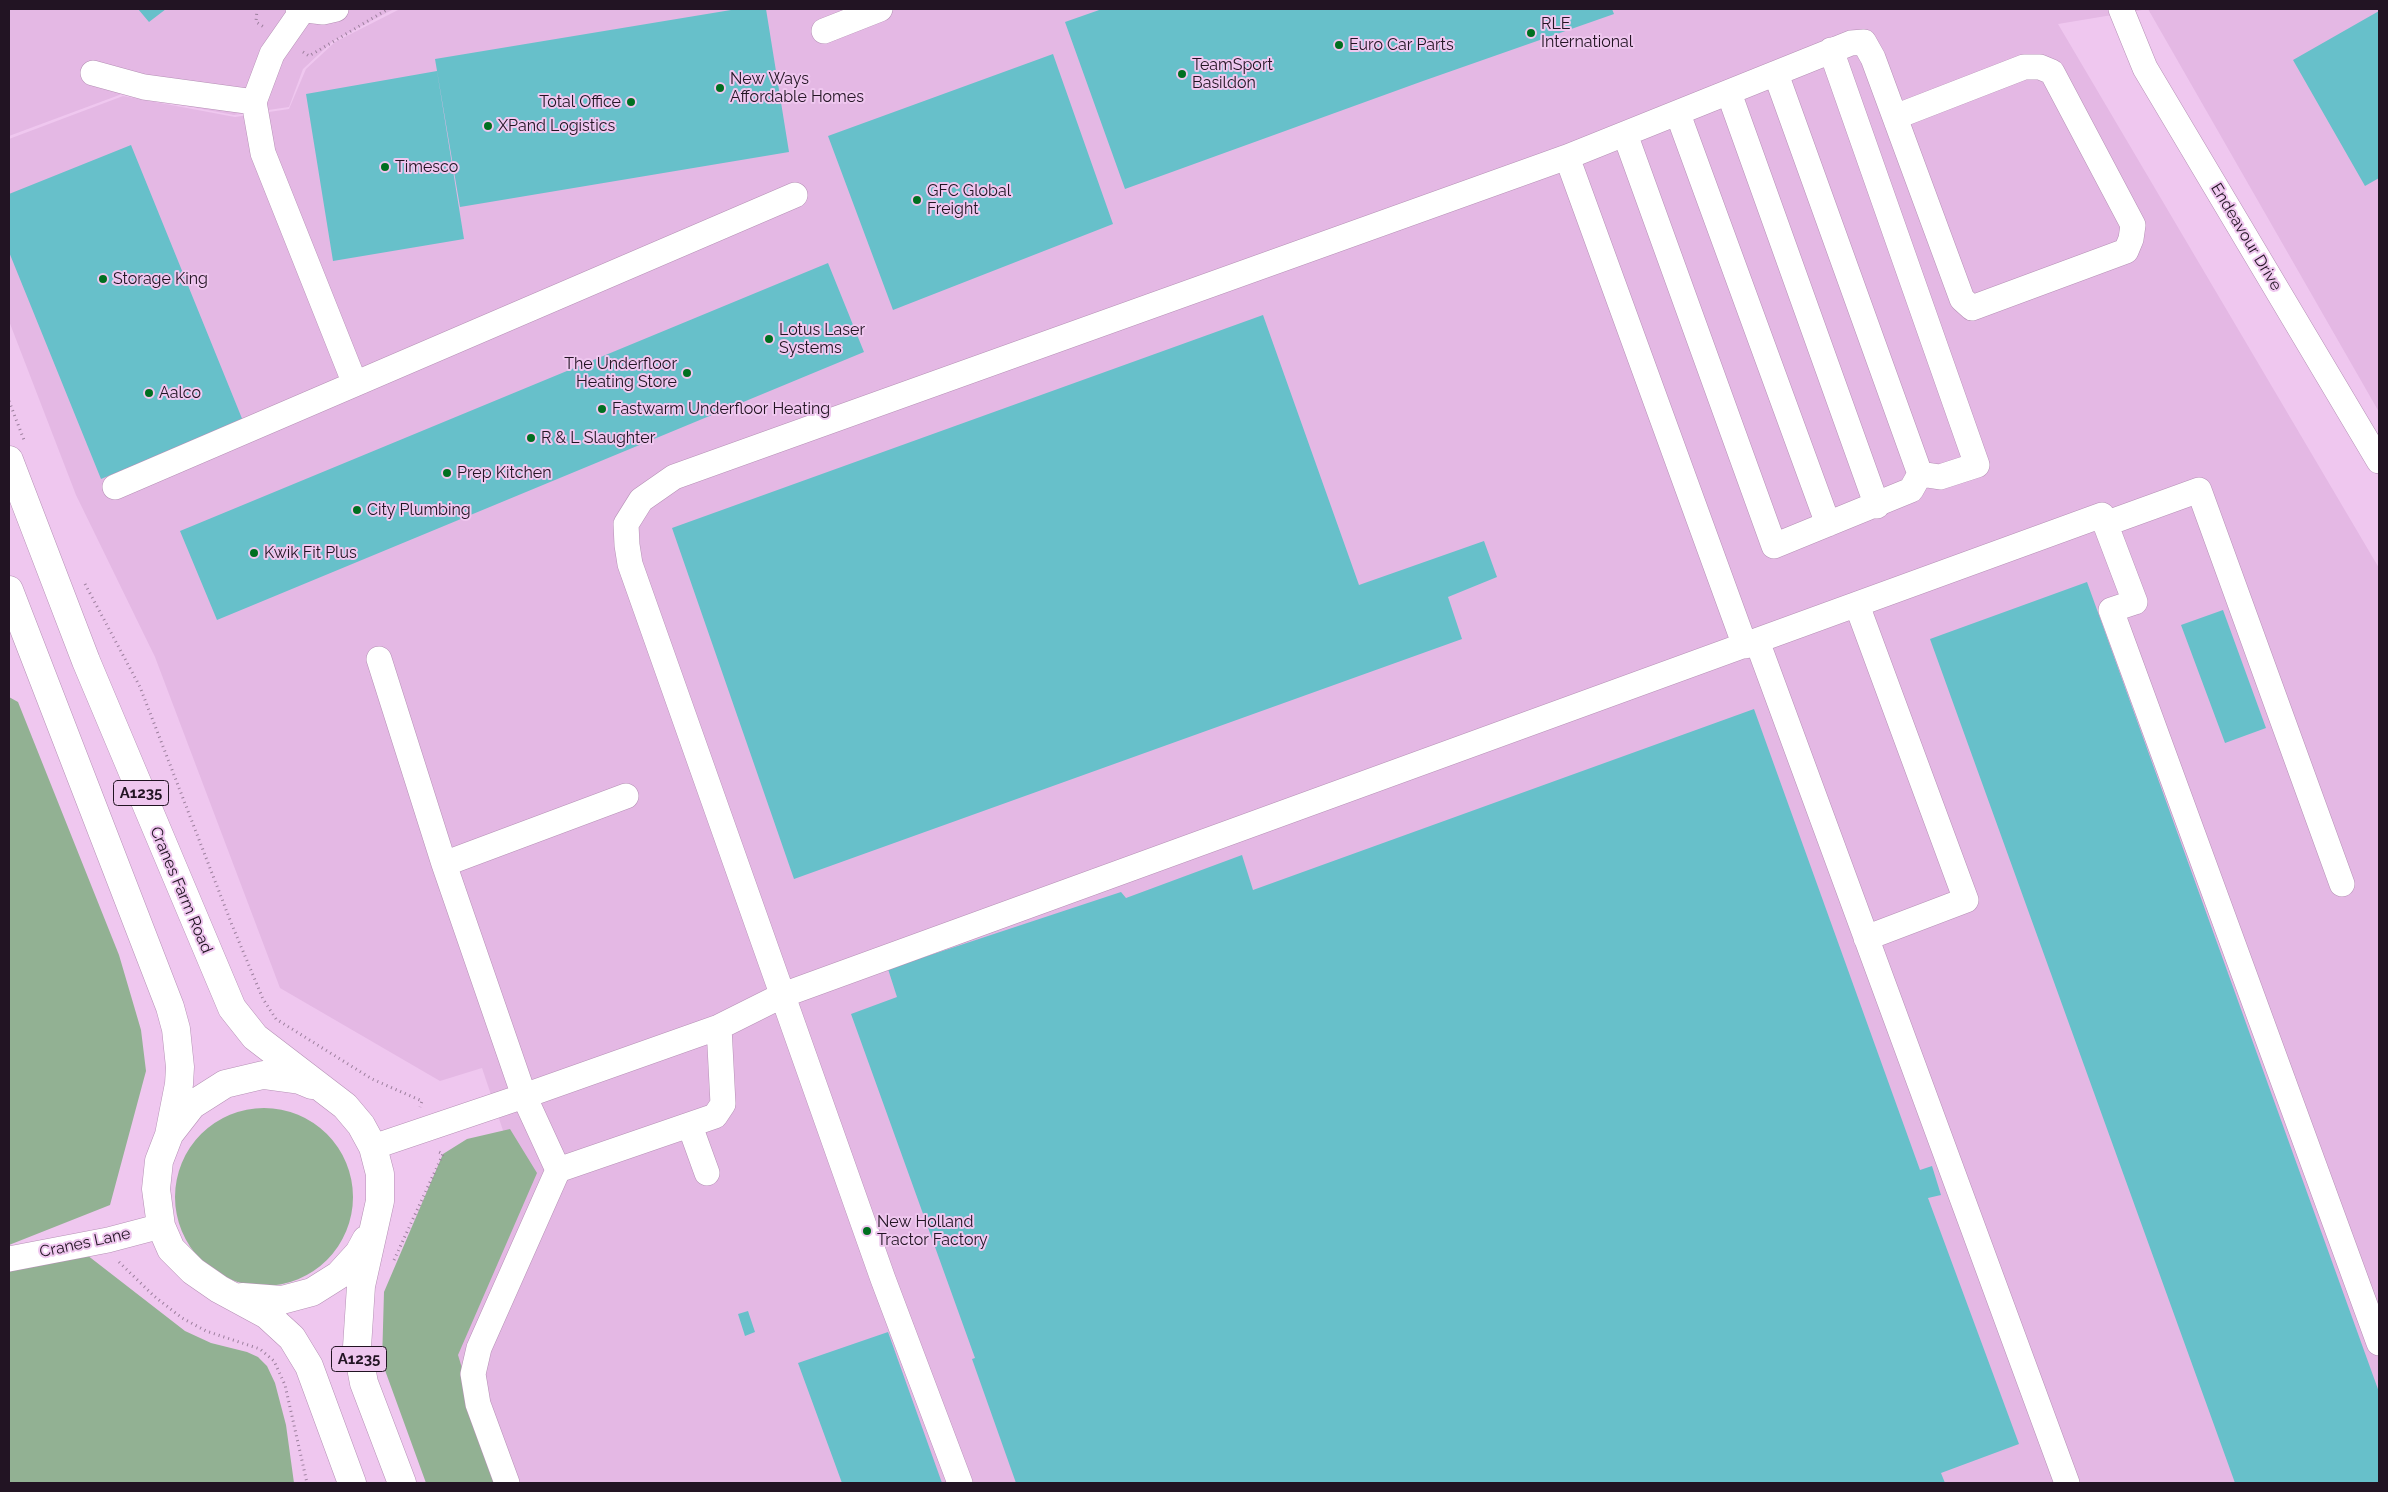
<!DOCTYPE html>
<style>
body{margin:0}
#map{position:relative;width:2388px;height:1492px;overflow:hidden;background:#efc7ef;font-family:Raleway,sans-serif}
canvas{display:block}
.frame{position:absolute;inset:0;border:10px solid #221423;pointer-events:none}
</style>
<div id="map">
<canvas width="2388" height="1492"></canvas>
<div class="frame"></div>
</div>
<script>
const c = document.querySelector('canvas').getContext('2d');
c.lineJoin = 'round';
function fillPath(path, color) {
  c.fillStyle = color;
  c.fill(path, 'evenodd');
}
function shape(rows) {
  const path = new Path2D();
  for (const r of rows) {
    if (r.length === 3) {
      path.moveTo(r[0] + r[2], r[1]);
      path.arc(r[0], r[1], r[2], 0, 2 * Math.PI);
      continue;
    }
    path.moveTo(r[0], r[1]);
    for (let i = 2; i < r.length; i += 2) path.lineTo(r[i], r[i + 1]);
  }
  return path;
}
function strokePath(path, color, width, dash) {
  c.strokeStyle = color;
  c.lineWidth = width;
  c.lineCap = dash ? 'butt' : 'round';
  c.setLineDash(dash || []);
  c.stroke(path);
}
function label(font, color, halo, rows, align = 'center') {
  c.font = font + ' Raleway,sans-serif';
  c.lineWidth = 4;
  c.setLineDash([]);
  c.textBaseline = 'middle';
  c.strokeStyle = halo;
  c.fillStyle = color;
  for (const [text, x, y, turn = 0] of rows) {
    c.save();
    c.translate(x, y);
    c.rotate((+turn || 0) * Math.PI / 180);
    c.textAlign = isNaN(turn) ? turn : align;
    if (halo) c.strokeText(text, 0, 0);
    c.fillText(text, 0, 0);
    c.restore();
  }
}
fillPath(shape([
 [9,9,394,9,333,41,303,69,289,107,234,115,122,94,9,136],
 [400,9,2379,9,2379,412,2148,9,2058,24,2379,568,2379,1483,491,1483,443,1344,521,1184,482,1068,440,1081,280,988,155,657,76,495,9,321,9,139,123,96,235,117,289,109,306,69,335,42]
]), '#e4b8e4');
fillPath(shape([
 [9,697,18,702,119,955,141,1030,146,1071,110,1205,9,1245],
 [264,1197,89],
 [510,1129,537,1173,458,1355,497,1483,426,1483,382,1362,384,1292,443,1154,467,1139],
 [87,1255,185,1331,211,1343,247,1352,258,1357,267,1366,275,1383,286,1425,294,1483,9,1483,9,1268]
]), '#92b193');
fillPath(shape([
 [138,9,166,9,149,22],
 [737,9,766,9,789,152,460,207,435,59],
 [1102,9,1612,9,1614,14,1423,81,1125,189,1065,22],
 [2379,11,2379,178,2365,186,2293,60],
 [1053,54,1113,224,893,310,828,136],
 [437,71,464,239,333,261,306,94],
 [131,145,243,421,101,479,9,252,9,194],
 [828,263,864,352,217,620,180,531],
 [1263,315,1359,585,1484,541,1497,577,1448,597,1462,639,794,879,672,528],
 [2087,582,2379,1392,2379,1483,2235,1483,1930,639],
 [2223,610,2266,728,2225,743,2181,625],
 [1754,709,1920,1170,1932,1166,1941,1195,1928,1198,2019,1444,1941,1473,1945,1483,1016,1483,972,1359,975,1358,851,1014,897,997,888,969,1121,892,1126,898,1242,855,1253,890],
 [748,1311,755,1332,745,1336,738,1314],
 [888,1332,942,1483,842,1483,798,1363]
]), '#67c0ca');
const minor = shape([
 [298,9,323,12,336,9],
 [2121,9,2145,68,2379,461],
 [302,11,272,54,254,102,263,153,355,384],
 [824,31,880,9],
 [93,73,144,87,254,102],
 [1776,74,1920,474],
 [1729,93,1877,506],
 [1678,114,1828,524],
 [1625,134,1774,546,1911,490,1920,474,1940,477,1977,465,1831,50],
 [1567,157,1851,43,1864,42,1873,58,1962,299,1972,308,2126,251,2131,239,2133,225,2052,72,2040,67,2024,67,1895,117],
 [115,487,795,195],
 [2105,524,2199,490,2342,884],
 [1857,605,1966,900,1866,938],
 [1757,641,2067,1483],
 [379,659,444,864],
 [626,796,444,864,524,1096,719,1027,783,995,2102,515,2135,602,2111,610,2379,1343],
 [690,1126,707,1173],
 [373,1147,524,1096,558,1170,479,1348,473,1374,478,1404,507,1483],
 [558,1170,715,1116,723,1104,719,1027],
 [9,1259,108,1240,161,1226],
 [960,1483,883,1279,630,564,627,545,626,524,641,500,674,477,1567,157,1745,646]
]);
const major = shape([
 [9,460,86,661,232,1008,255,1037,345,1106,361,1125,373,1147,380,1174,380,1201,361,1286,357,1347,364,1383,402,1483],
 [9,590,170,1007,176,1029,180,1067,179,1084,169,1135,159,1161,156,1189,161,1226,171,1249,193,1271,219,1289,267,1315,292,1338,309,1366,352,1483],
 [171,1132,192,1105,225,1084,263,1075,300,1080,312,1085],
 [242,1297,282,1300,312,1292,339,1275,359,1253,366,1240]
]);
strokePath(minor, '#b590b5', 26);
strokePath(major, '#b590b5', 29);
strokePath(shape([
 [257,9,256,22,264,27],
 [303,52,309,56,388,9],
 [9,401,24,440],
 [85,584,140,687,232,925,263,999,276,1019,372,1079,422,1101,420,1107],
 [394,1260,443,1154,437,1151],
 [119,1262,154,1296,182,1318,206,1331,260,1349,274,1361,285,1385,307,1483]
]), '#9c7f9d', 3, [1, 4]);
strokePath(minor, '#fff', 25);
strokePath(major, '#fff', 28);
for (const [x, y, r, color] of [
 [1531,33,5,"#006f20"],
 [1339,45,5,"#006f20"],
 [1182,74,5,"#006f20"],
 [720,88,5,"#006f20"],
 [631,102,5,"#006f20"],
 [488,126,5,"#006f20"],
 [385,167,5,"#006f20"],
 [917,200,5,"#006f20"],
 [103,279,5,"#006f20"],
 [769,339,5,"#006f20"],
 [687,373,5,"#006f20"],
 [149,393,5,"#006f20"],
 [602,409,5,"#006f20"],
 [531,438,5,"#006f20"],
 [447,473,5,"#006f20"],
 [357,510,5,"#006f20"],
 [254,553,5,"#006f20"],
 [867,1231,5,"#006f20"]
]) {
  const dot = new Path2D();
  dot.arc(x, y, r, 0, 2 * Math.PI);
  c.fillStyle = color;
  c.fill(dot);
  strokePath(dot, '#efc7ef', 2);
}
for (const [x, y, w] of [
 [141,793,55],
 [359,1359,55]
]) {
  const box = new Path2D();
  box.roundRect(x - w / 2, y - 12.5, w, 25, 4);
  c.fillStyle = '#efc7ef';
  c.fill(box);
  strokePath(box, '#221423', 1);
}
label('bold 15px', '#221423', null, [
 ["A1235",141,793],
 ["A1235",359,1359]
]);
label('16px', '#221423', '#efc7ef', [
 ["RLE",1541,24],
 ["International",1541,42],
 ["Euro Car Parts",1349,45],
 ["TeamSport",1192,65],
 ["Basildon",1192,83],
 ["New Ways",730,79],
 ["Affordable Homes",730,97],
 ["Total Office",621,102,"right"],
 ["XPand Logistics",498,126],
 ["Timesco",395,167],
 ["GFC Global",927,191],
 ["Freight",927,209],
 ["Storage King",113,279],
 ["Lotus Laser",779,330],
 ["Systems",779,348],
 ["The Underfloor",677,364,"right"],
 ["Heating Store",677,382,"right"],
 ["Aalco",159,393],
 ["Fastwarm Underfloor Heating",612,409],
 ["R & L Slaughter",541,438],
 ["Prep Kitchen",457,473],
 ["City Plumbing",367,510],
 ["Kwik Fit Plus",264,553],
 ["New Holland",877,1222],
 ["Tractor Factory",877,1240]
], 'left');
label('16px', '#221423', '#efc7ef', [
 ["Endeavour Drive",2246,237,59],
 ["Cranes Farm Road",181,890,67],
 ["Cranes Lane",85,1243,-12]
]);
</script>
